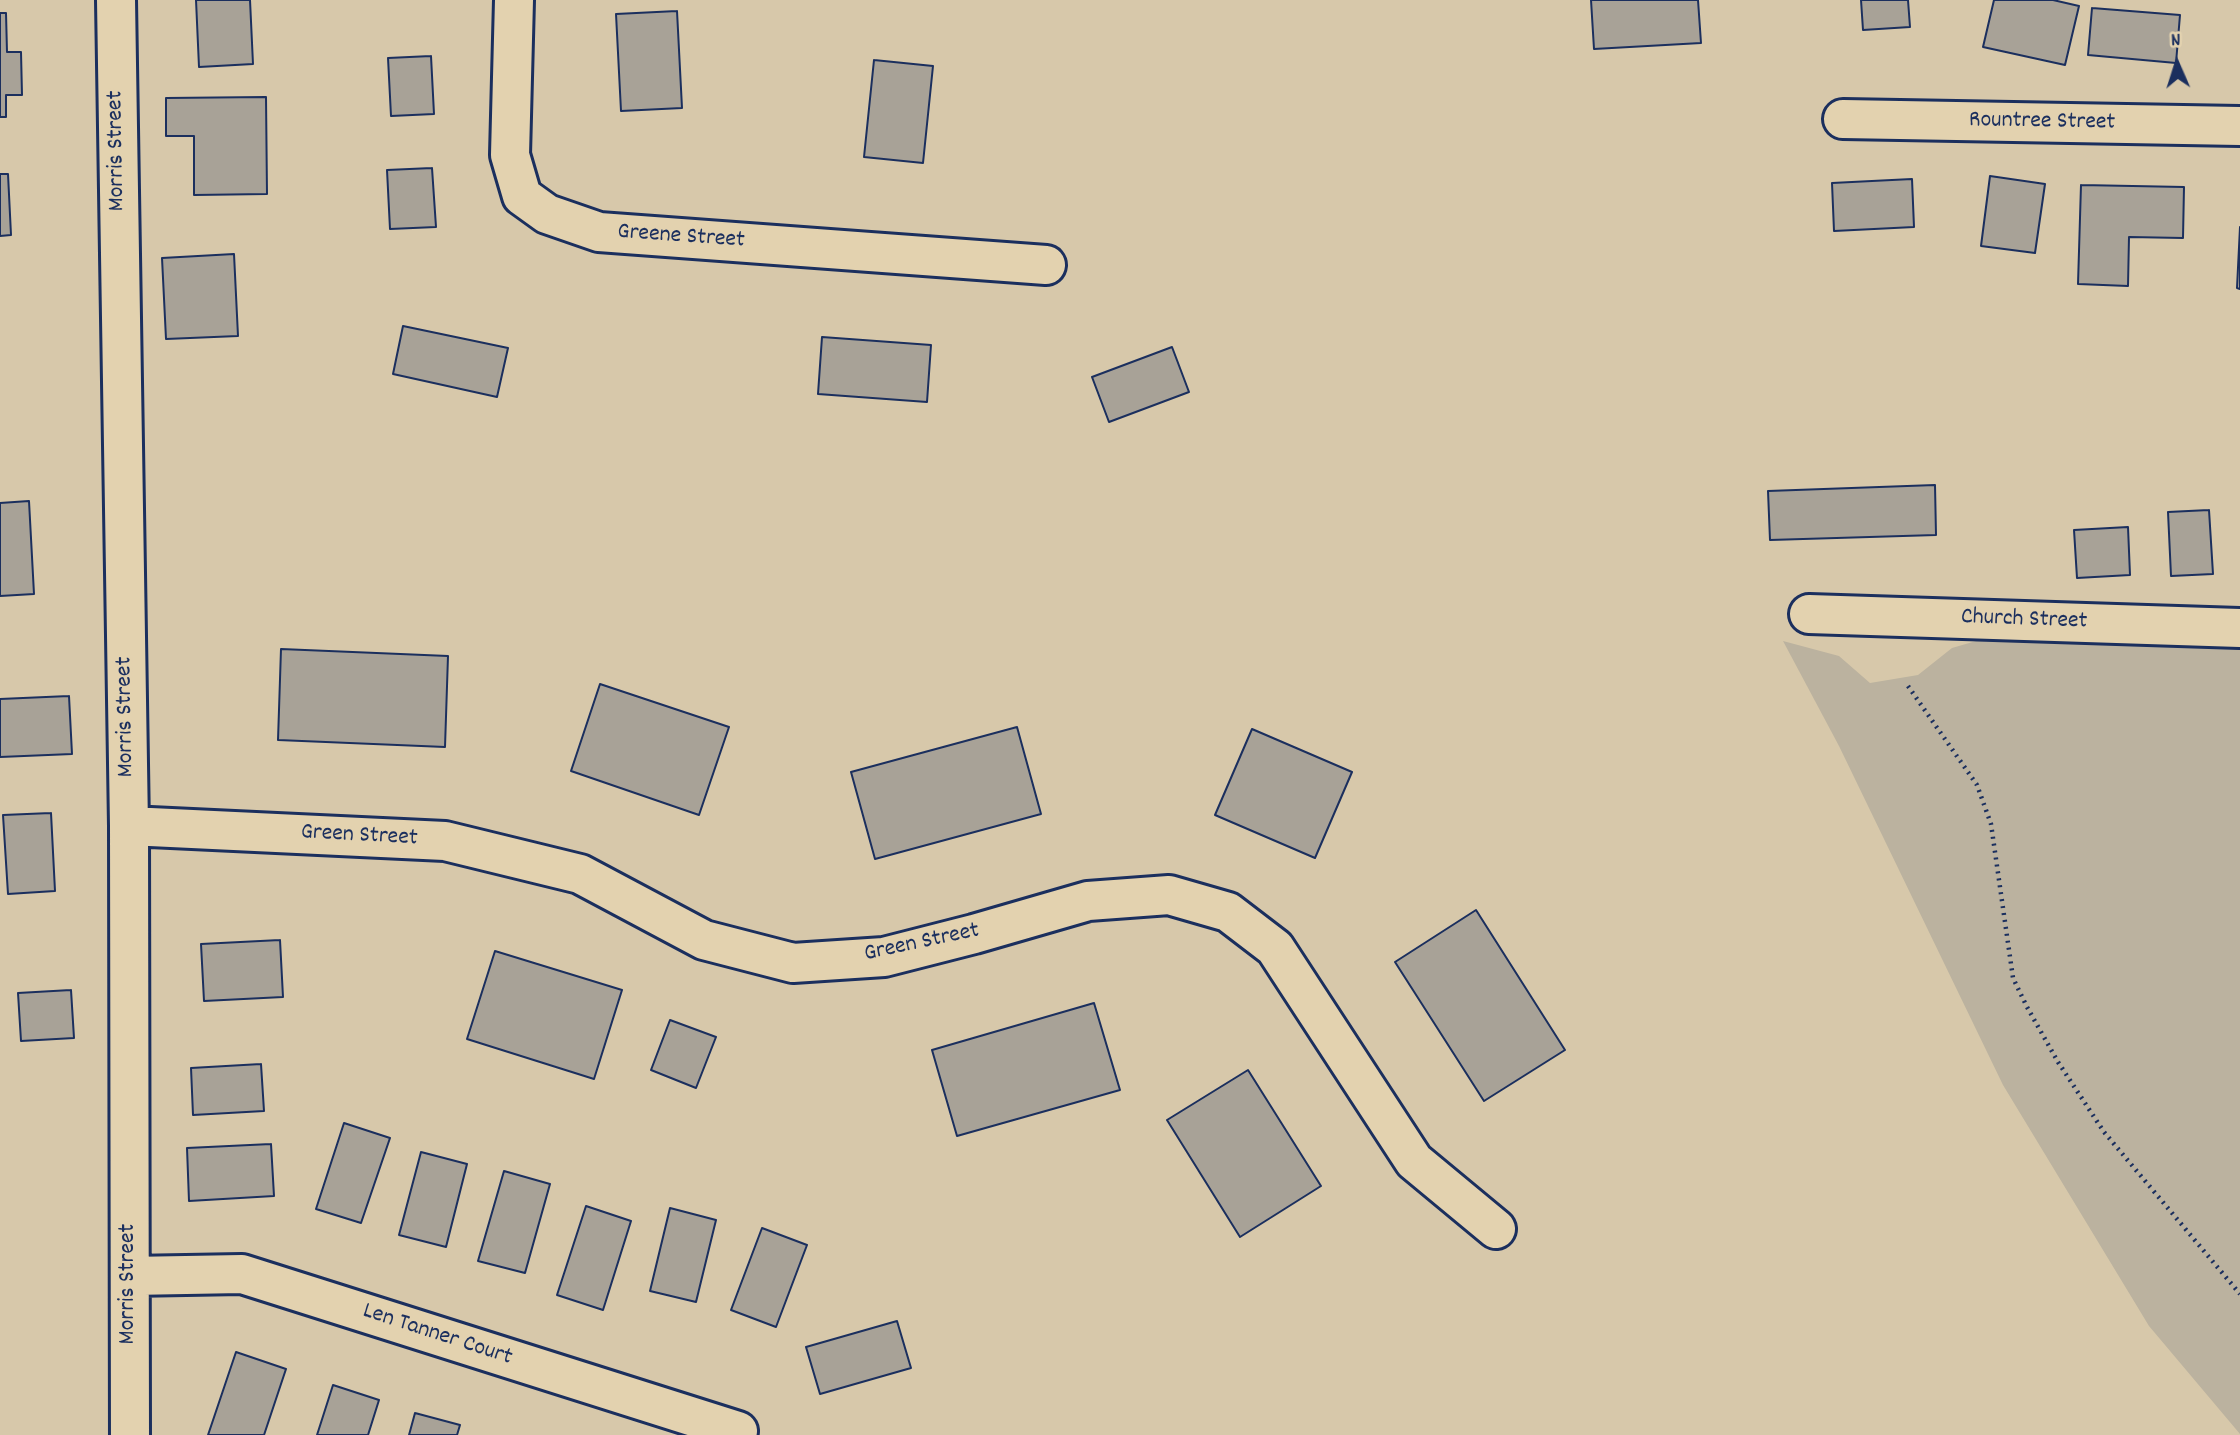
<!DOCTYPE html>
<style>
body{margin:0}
#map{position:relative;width:2240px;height:1435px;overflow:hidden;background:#d7c8aa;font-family:Dekko,sans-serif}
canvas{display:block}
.north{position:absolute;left:2142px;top:28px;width:70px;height:70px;-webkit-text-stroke:5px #e3d2af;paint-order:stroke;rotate:357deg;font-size:19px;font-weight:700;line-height:28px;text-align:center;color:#1b2f5e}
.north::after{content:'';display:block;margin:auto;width:24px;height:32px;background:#1b2f5e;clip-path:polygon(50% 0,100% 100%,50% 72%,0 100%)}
</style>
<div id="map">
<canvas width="2240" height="1435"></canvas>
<div class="north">N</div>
</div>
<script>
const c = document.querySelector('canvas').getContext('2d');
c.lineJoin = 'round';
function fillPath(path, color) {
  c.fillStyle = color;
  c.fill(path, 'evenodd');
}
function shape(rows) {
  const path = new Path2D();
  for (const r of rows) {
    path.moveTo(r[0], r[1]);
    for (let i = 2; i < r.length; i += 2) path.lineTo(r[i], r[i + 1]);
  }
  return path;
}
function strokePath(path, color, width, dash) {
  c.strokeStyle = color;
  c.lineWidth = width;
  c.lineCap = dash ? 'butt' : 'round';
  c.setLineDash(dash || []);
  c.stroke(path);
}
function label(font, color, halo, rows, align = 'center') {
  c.font = font + ' Dekko,sans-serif';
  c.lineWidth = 6;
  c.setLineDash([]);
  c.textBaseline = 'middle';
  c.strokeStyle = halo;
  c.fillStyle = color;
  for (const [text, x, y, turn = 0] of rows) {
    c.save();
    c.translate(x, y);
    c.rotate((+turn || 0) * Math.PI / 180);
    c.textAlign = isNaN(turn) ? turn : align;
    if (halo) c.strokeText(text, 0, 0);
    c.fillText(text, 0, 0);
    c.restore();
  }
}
fillPath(shape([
 [1983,639,2240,648,2240,1434,2149,1326,2003,1085,1839,746,1783,641,1839,656,1870,683,1918,675,1952,648]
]), '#bbb29f');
const building = shape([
 [196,0,250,0,253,64,199,67,196,0],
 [1591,0,1698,0,1701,43,1594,49,1591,0],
 [1861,0,1908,0,1910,27,1863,30,1861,0],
 [1994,0,2053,0,2079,6,2065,65,1983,47,1994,0],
 [2092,8,2180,15,2176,63,2088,55,2092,8],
 [677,11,682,108,621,111,616,14,677,11],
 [0,13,6,13,7,52,21,52,22,95,6,95,6,117,0,117,0,13],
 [431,56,434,114,391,116,388,58,431,56],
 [874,60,933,66,923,163,864,157,874,60],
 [266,97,267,194,194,195,194,136,166,136,166,98,266,97],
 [432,168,436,227,390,229,387,170,432,168],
 [0,174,8,174,11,235,0,236,0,174],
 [1990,176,2045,184,2035,253,1981,246,1990,176],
 [1912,179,1914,227,1834,231,1832,183,1912,179],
 [2081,185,2184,187,2183,238,2129,237,2128,286,2078,284,2081,185],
 [2240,227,2240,289,2237,288,2240,227],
 [234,254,238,336,166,339,162,258,234,254],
 [403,326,508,348,497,397,393,374,403,326],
 [822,337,931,345,927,402,818,394,822,337],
 [1172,347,1189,392,1109,422,1092,377,1172,347],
 [1935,485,1936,535,1770,540,1768,491,1935,485],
 [29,501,34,594,0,596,0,503,29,501],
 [2209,510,2213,574,2171,576,2168,512,2209,510],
 [2128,527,2130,575,2077,578,2074,530,2128,527],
 [281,649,448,656,445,747,278,740,281,649],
 [600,684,729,727,699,815,571,771,600,684],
 [69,696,72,754,0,757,0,699,69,696],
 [1017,727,1041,814,875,859,851,772,1017,727],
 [1252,729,1352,772,1315,858,1215,815,1252,729],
 [51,813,55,891,8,894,3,815,51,813],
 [1476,910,1565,1050,1484,1101,1395,962,1476,910],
 [280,940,283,997,204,1001,201,944,280,940],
 [495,951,622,990,594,1079,467,1039,495,951],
 [71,990,74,1038,21,1041,18,993,71,990],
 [1094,1003,1120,1090,957,1136,932,1050,1094,1003],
 [670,1020,716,1037,696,1088,651,1070,670,1020],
 [261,1064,264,1111,193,1115,191,1068,261,1064],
 [1248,1070,1321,1186,1240,1237,1167,1120,1248,1070],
 [344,1123,390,1138,361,1223,316,1209,344,1123],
 [271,1144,274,1196,189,1201,187,1148,271,1144],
 [421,1152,467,1164,446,1247,399,1235,421,1152],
 [504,1171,550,1184,525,1273,478,1261,504,1171],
 [586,1206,631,1221,603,1310,557,1295,586,1206],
 [670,1208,716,1220,696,1302,650,1291,670,1208],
 [762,1228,807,1245,776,1327,731,1310,762,1228],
 [897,1321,911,1368,820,1394,806,1347,897,1321],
 [236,1352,286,1369,264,1435,208,1435,236,1352],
 [333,1385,379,1400,368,1435,317,1435,333,1385],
 [415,1413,460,1425,457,1435,409,1435,415,1413]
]);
fillPath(building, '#a8a297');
strokePath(building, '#1b2f5e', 2);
const minor = shape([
 [116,0,129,826,130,1435],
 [514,0,510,155,522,196,547,214,599,232,1046,265],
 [1843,119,2240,126],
 [1809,614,2240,628],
 [129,826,445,841,580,874,704,940,793,963,884,957,974,934,1088,901,1169,895,1228,912,1275,948,1414,1161,1496,1229],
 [130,1276,242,1274,738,1431]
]);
strokePath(minor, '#1b2f5e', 44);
strokePath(shape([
 [1908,686,1977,785,1991,824,2013,978,2027,1007,2058,1062,2104,1132,2240,1294]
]), '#1b2f5e', 4.5, [2, 5]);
strokePath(minor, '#e3d2af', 38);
label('24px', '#1b2f5e', '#e3d2af', [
 ["Rountree Street",2042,123,1],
 ["Morris Street",118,151,-91],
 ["Greene Street",681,238,4],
 ["Church Street",2024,621,2],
 ["Morris Street",127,717,-91],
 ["Green Street",359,837,3],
 ["Green Street",922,944,-12],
 ["Morris Street",130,1284,-90],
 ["Len Tanner Court",437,1336,18]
]);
</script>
